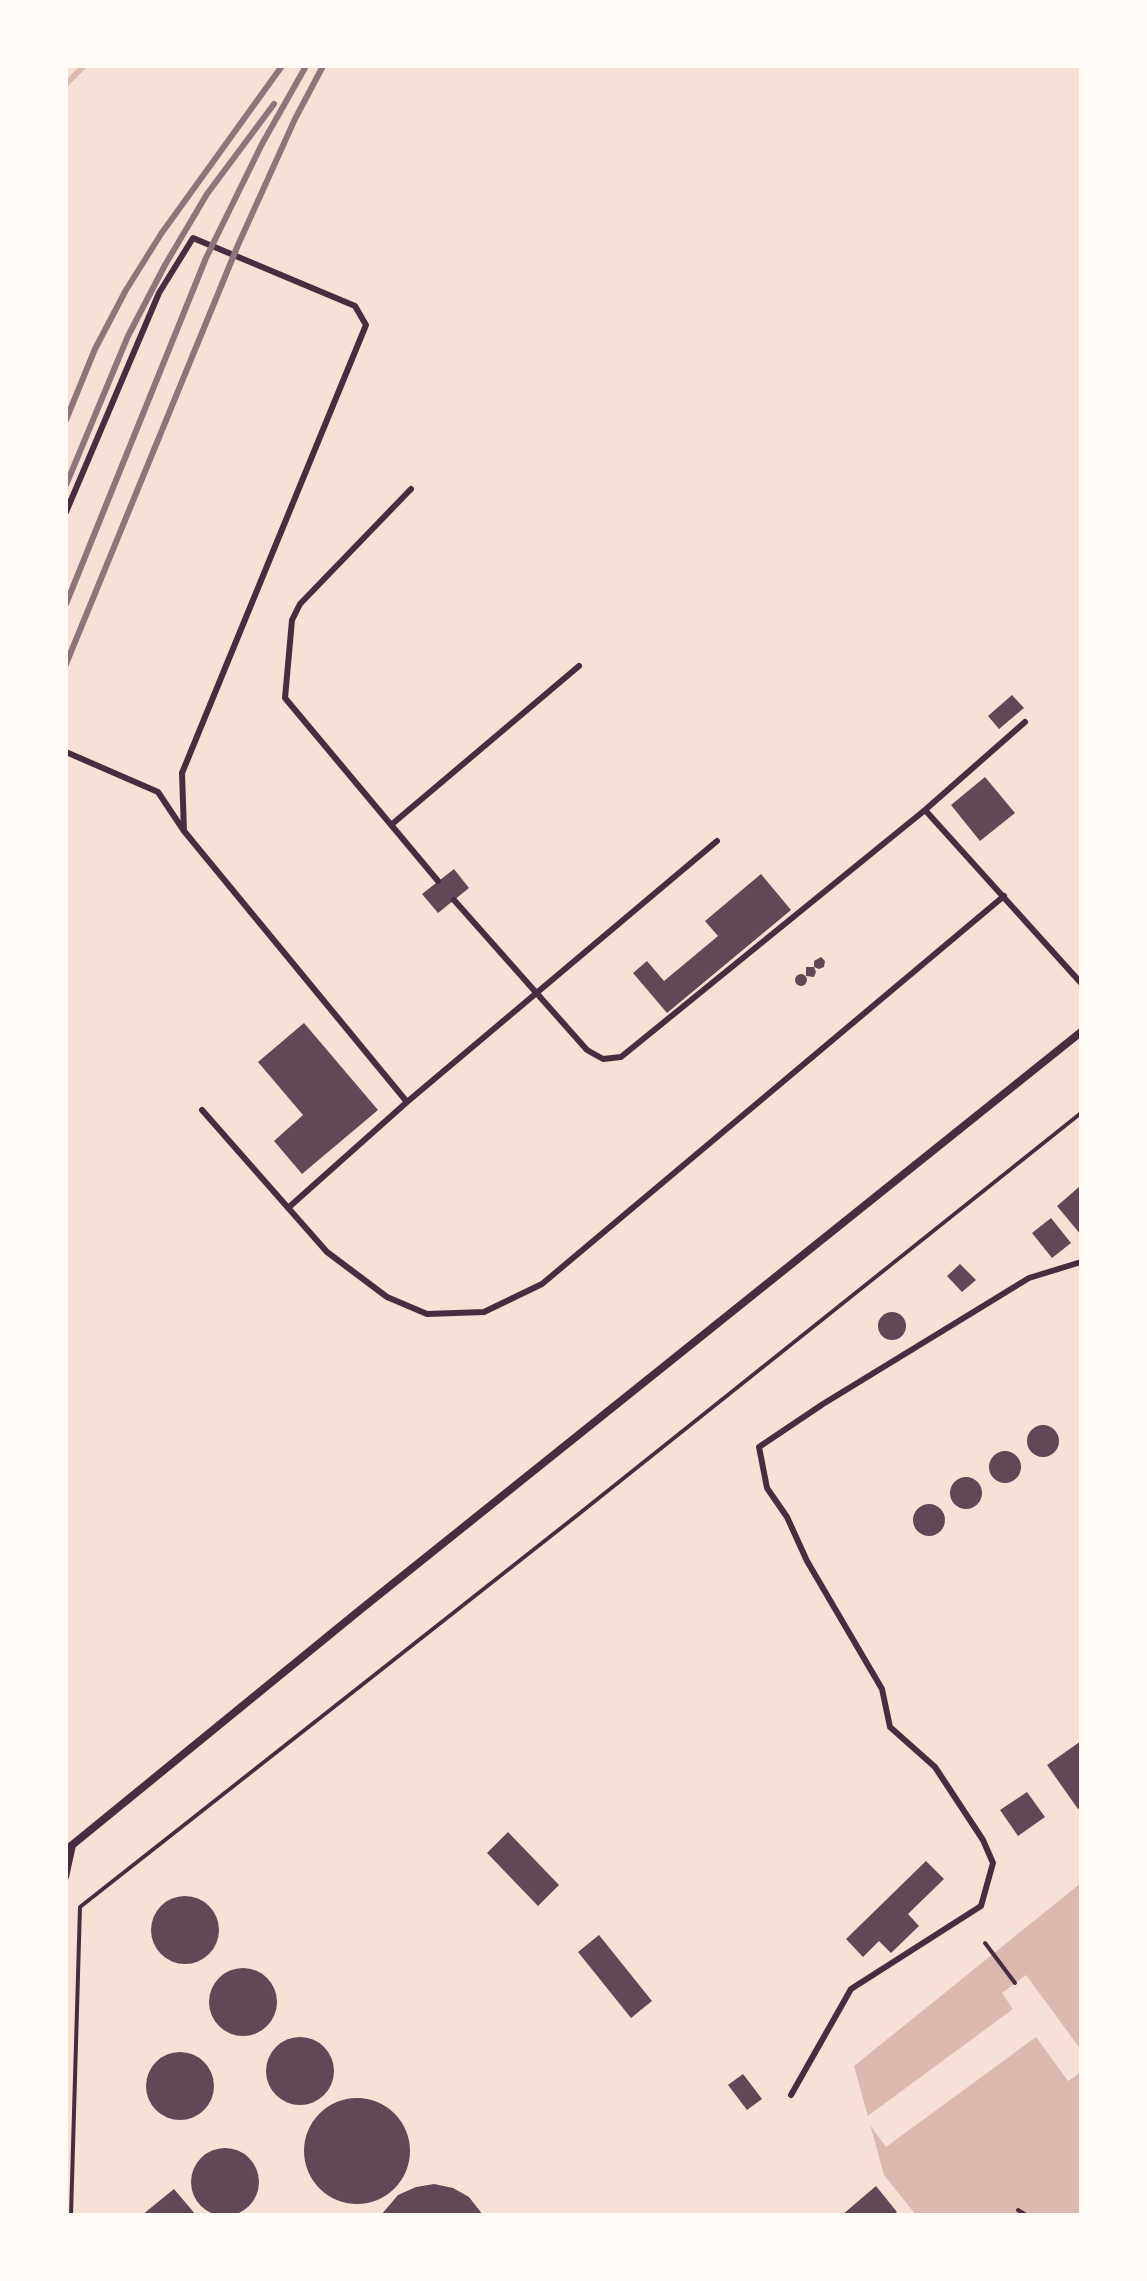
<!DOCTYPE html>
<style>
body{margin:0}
#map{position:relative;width:1147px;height:2281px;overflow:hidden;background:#f7e1d7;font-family:"Sofia Sans Condensed",sans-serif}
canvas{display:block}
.frame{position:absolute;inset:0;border:68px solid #fffaf5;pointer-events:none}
</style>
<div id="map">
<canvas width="1147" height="2281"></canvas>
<div class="frame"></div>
</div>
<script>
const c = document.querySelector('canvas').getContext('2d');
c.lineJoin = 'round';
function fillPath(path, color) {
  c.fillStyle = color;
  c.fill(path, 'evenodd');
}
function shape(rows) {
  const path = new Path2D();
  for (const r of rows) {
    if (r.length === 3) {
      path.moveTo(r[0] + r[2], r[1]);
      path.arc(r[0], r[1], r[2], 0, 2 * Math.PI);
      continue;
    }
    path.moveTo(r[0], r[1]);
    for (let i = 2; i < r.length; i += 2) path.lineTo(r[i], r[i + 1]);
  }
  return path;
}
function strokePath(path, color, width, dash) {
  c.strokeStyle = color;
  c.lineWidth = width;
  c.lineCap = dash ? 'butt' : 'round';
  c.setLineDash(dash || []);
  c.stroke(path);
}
fillPath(shape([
 [1081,1883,1081,2215,916,2215,884,2175,854,2066]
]), '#dcb8b0');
fillPath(shape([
 [1026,1975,1081,2050,1081,2072,1068,2081,1036,2037,886,2147,865,2118,1013,2009,1002,1993]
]), '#f7e1d7');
strokePath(shape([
 [66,84,84,66]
]), '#dcb8b0', 6);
fillPath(shape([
 [1012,695,1024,708,999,729,988,716],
 [985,777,1015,813,980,841,951,805],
 [454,869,469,888,438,913,422,894],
 [761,874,791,910,667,1013,633,973,647,961,664,981,718,936,705,921],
 [821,957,825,961,824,967,819,969,814,967,816,972,814,977,806,976,806,967,814,967,814,961],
 [801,980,6],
 [304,1023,378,1110,302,1174,274,1141,303,1115,258,1062],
 [1079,1187,1081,1189,1081,1235,1057,1206],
 [1051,1218,1071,1243,1052,1258,1032,1233],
 [960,1264,976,1280,962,1292,947,1276],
 [892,1326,14],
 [1043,1441,16],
 [1005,1467,16],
 [966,1493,16],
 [929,1520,16],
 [1081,1741,1081,1807,1078,1809,1047,1765],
 [1027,1792,1045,1817,1018,1836,1000,1810],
 [508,1832,559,1885,538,1906,487,1853],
 [926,1861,944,1879,908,1914,919,1926,891,1953,879,1941,863,1957,846,1939],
 [185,1930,34],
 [599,1935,652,2001,631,2018,578,1952],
 [243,2002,34],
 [300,2071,34],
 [180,2086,34],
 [743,2074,762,2099,747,2110,728,2085],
 [357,2151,53],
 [225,2182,34],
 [434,2184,453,2188,469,2197,483,2215,381,2215,398,2195,416,2187],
 [876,2186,897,2212,893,2215,842,2215],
 [174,2189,196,2215,142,2215]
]), '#644757');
strokePath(shape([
 [985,1943,1015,1983],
 [1018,2210,1026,2215],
 [71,2215,80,1907,575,1517,1081,1113]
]), '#4a2c40', 4);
strokePath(shape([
 [411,489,300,604,292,620,285,698,438,881],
 [66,512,159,293,193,238,355,306,366,325,182,773,184,831],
 [66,752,158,792,184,831,407,1102],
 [925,810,1025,722],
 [391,825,579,666],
 [454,900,587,1050,603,1059,621,1057,925,810,1081,983],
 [202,1110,327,1252,387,1297,427,1314,484,1312,542,1284,1004,896],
 [288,1208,407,1102,717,841],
 [66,1877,73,1845],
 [791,2095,851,1989,981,1906,993,1863,983,1840,935,1767,890,1727,882,1689,807,1561,787,1517,767,1488,759,1447,823,1404,1029,1278,1081,1262]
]), '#4a2c40', 6);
strokePath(shape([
 [66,1850,360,1610,1081,1032]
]), '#4a2c40', 8);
strokePath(shape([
 [66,420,95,349,126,290,161,234,282,66],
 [66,485,128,336,165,265,207,194,274,104],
 [66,604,206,258,262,144,306,66],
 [66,664,238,245,295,119,323,66]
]), '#8f747c', 6);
</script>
